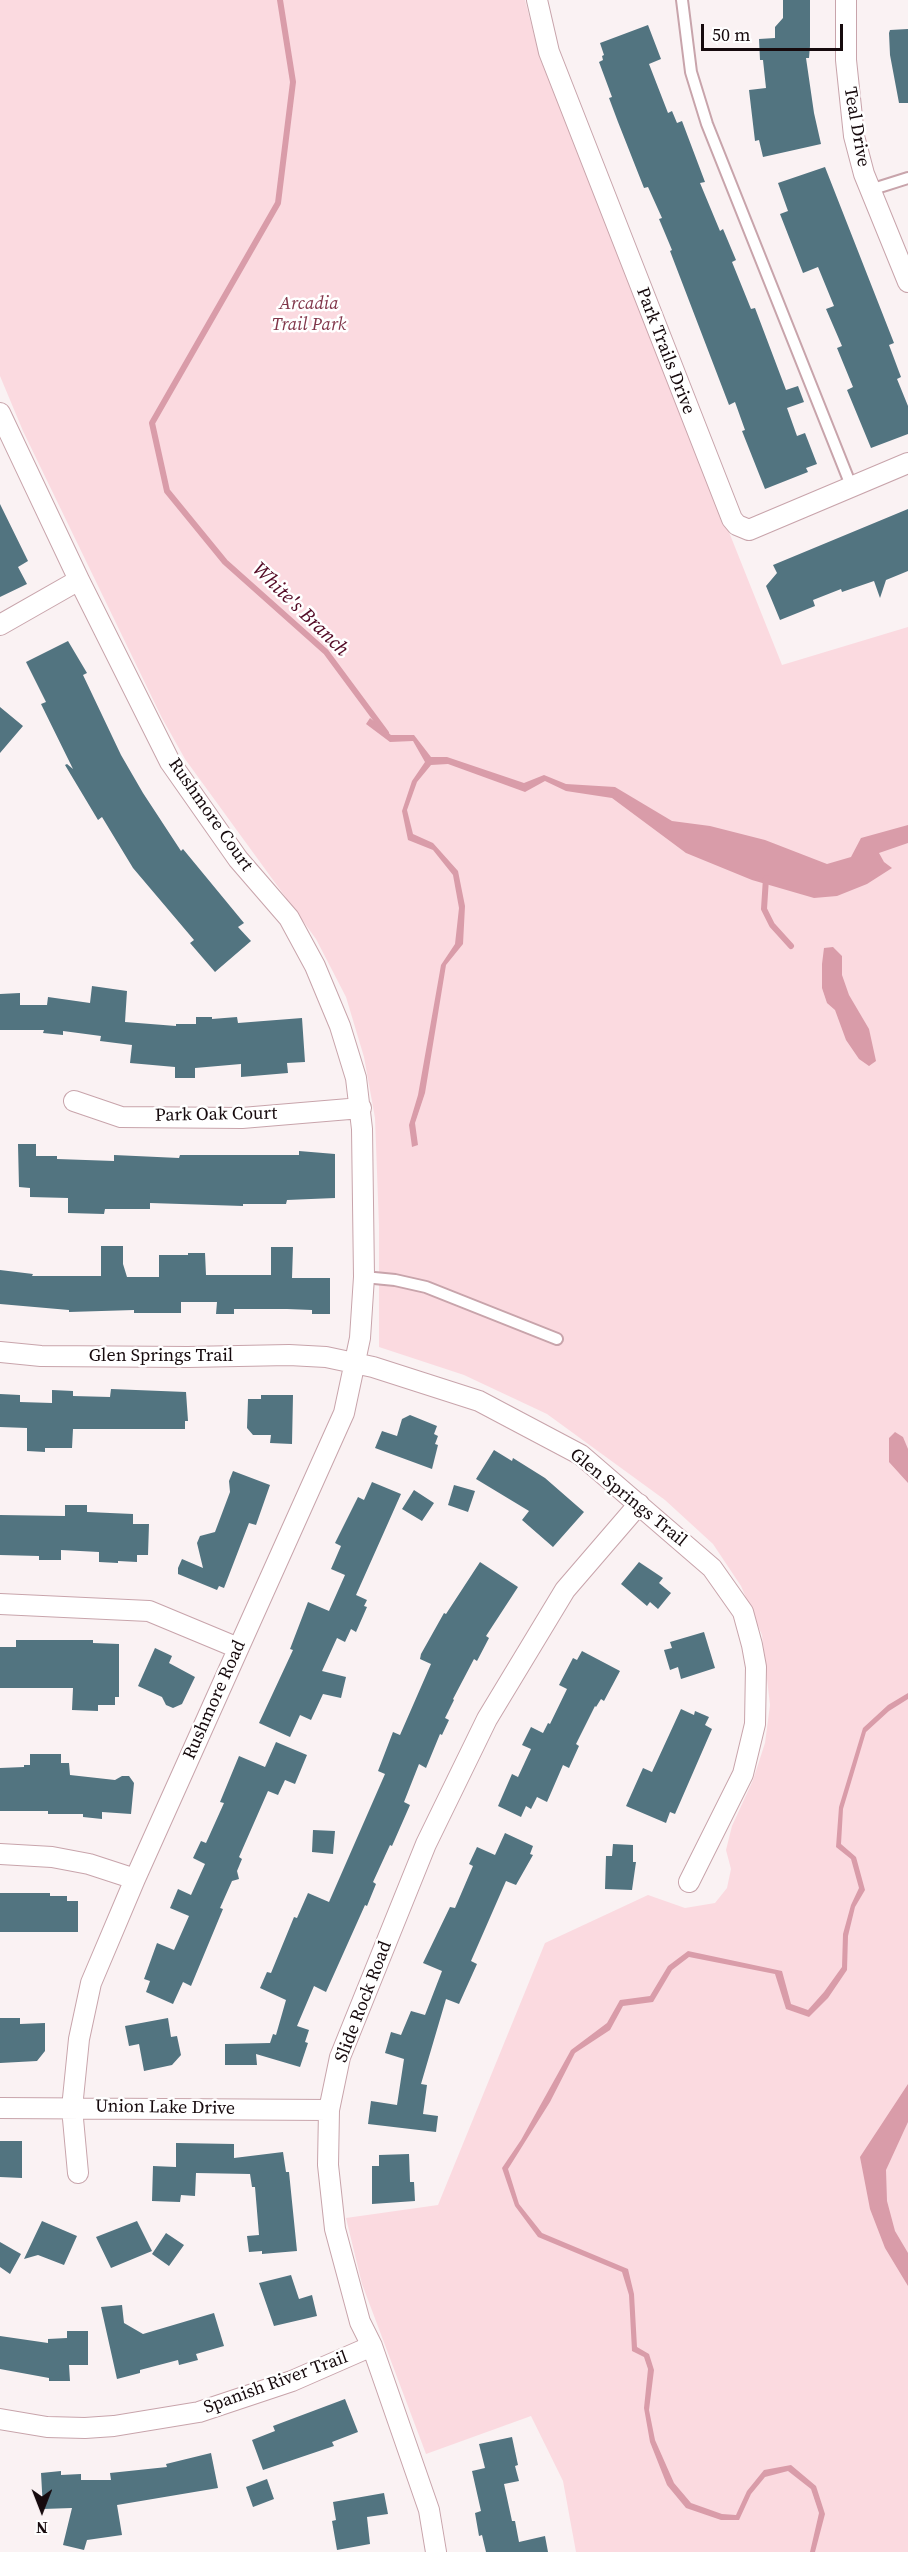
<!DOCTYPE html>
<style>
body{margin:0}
#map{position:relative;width:908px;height:2552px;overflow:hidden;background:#faf2f3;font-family:"Source Serif 4",serif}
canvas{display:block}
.north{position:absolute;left:12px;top:2480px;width:60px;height:60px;-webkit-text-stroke:4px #fff;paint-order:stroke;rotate:180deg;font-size:16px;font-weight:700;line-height:24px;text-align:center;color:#160a0d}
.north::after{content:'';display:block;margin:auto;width:21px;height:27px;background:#160a0d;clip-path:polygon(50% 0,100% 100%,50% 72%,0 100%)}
.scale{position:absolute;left:701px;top:24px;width:142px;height:27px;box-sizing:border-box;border:3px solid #160a0d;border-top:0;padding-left:8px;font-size:18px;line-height:21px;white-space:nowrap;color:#160a0d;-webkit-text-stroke:4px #fff;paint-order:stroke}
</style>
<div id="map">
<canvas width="908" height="2552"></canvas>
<div class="north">N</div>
<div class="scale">50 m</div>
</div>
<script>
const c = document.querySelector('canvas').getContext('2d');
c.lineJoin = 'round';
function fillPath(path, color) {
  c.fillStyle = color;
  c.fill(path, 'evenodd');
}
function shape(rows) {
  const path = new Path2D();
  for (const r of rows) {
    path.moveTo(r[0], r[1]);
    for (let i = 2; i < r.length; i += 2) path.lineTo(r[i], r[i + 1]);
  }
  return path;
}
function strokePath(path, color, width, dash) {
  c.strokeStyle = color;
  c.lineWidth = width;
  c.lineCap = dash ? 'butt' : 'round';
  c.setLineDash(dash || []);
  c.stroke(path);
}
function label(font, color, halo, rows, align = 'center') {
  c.font = font + ' "Source Serif 4",serif';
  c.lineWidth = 5;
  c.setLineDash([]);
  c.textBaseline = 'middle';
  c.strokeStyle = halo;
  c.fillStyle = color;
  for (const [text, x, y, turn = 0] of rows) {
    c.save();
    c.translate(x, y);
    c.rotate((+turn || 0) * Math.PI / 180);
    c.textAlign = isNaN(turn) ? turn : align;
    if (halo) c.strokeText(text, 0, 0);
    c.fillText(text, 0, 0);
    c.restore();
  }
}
fillPath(shape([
 [0,0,525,0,540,58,782,665,908,627,908,2552,576,2552,563,2481,531,2416,426,2454,362,2284,346,2218,438,2205,545,1943,648,1895,685,1908,715,1903,727,1888,731,1869,726,1850,732,1826,753,1780,765,1743,770,1705,762,1635,741,1586,713,1544,665,1500,547,1414,464,1375,379,1347,379,1226,375,1118,364,1057,346,997,316,939,185,759,162,718,23,431,0,376]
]), '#fbdae0');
fillPath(shape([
 [370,718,391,735,414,735,431,757,447,757,524,783,544,775,566,784,615,787,672,821,710,826,765,840,827,864,851,857,861,838,908,825,908,843,879,853,884,862,892,868,867,884,837,896,814,898,752,880,686,853,612,798,566,791,545,781,525,792,448,764,431,765,417,782,407,810,413,834,433,843,458,871,465,906,463,944,446,965,425,1093,415,1123,418,1145,412,1147,409,1125,418,1095,441,965,455,944,459,908,453,875,433,850,408,840,402,811,412,781,425,762,413,741,390,742,366,724],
 [833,947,842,956,842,975,849,995,869,1029,876,1061,869,1066,859,1059,846,1040,835,1010,827,1003,822,988,822,964,824,948],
 [895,1432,903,1437,908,1449,908,1483,889,1462,889,1438],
 [908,1693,908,1699,889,1711,866,1732,843,1809,841,1844,856,1857,865,1890,855,1907,848,1936,847,1970,828,1998,809,2017,786,2009,775,1974,689,1957,672,1970,653,2002,623,2006,610,2030,575,2053,550,2102,508,2169,519,2204,542,2233,628,2269,634,2294,637,2347,649,2354,654,2370,649,2410,655,2440,674,2483,691,2503,722,2514,736,2515,747,2491,764,2470,791,2465,816,2486,825,2514,815,2552,810,2552,819,2513,811,2489,788,2471,765,2477,751,2494,739,2520,721,2520,686,2508,667,2485,650,2442,644,2408,648,2369,644,2357,632,2351,629,2295,622,2272,538,2237,515,2206,502,2168,521,2140,571,2050,607,2023,620,2000,650,1996,668,1966,688,1951,782,1971,791,2004,808,2010,824,1992,842,1967,843,1934,851,1905,859,1888,851,1859,836,1847,839,1807,863,1728,888,1705],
 [908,2084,908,2122,886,2170,887,2201,895,2231,908,2253,908,2286,885,2248,870,2209,860,2157]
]), '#d99ca9');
strokePath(shape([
 [280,0,293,82,278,203,152,423,167,491,225,562,326,652,386,733],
 [766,878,764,909,772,925,791,946]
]), '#d99ca9', 6);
fillPath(shape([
 [783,0,810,0,810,46,809,58,806,58,814,113,821,144,763,157,759,140,755,141,749,90,766,88,763,60,760,60,759,39,775,38,775,27,783,18],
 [648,25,661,59,649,64,668,113,672,111,677,123,682,121,705,182,700,183,720,231,723,229,736,260,732,262,751,309,755,308,786,390,798,386,804,402,787,408,797,436,805,433,817,464,806,468,808,472,765,489,742,431,745,430,735,402,729,405,670,251,672,250,659,219,662,218,648,187,644,188,618,122,609,98,612,97,599,62,603,60,602,56,604,55,600,43],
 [908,29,908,103,899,103,890,55,889,33,890,30],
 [825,167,894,343,889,345,901,377,897,379,908,406,908,434,871,448,847,390,853,387,837,348,842,346,826,309,834,306,818,267,803,273,780,214,788,211,778,183],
 [0,504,28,561,18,567,27,584,0,597],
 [908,509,908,571,886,580,880,598,874,581,842,592,841,589,813,600,815,606,780,620,766,586,777,573,773,565],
 [68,641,87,673,83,675,121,755,143,793,181,851,183,849,244,923,238,927,251,941,215,972,190,943,194,940,133,868,102,817,98,820,65,765,67,764,73,769,41,704,46,702,26,662],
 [0,707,23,726,0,753],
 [92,986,127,991,125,1022,176,1026,176,1024,196,1024,196,1017,212,1017,212,1019,237,1017,238,1023,302,1018,305,1062,287,1063,288,1073,241,1077,241,1064,195,1068,195,1078,175,1078,175,1067,130,1063,132,1045,100,1041,101,1036,63,1031,63,1035,43,1033,44,1030,0,1030,0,994,20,993,20,1005,47,1005,48,997,90,1003],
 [18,1144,36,1144,36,1156,57,1156,57,1159,114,1161,114,1155,179,1158,180,1155,299,1155,299,1151,335,1154,335,1198,287,1200,286,1204,243,1204,243,1206,150,1203,150,1209,105,1209,104,1214,68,1213,68,1198,30,1197,30,1188,19,1187],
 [101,1246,123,1246,123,1264,127,1277,159,1277,159,1255,188,1255,188,1253,205,1253,206,1275,271,1275,271,1247,293,1247,292,1278,330,1278,330,1314,312,1314,312,1310,287,1309,234,1309,234,1314,216,1314,217,1302,181,1302,181,1313,134,1313,134,1310,69,1312,69,1310,0,1304,0,1270,33,1274,32,1276,101,1276],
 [111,1389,186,1392,188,1421,185,1421,185,1429,73,1429,72,1448,45,1448,45,1452,27,1451,27,1428,0,1427,0,1394,20,1395,20,1402,52,1403,52,1390,73,1391,73,1396,110,1397],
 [261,1395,293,1395,292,1444,270,1443,271,1435,253,1435,247,1428,248,1399,261,1399],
 [410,1415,437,1426,434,1434,438,1436,435,1444,438,1445,432,1469,375,1448,382,1431,397,1436,402,1419],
 [494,1450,512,1461,513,1458,545,1478,584,1512,553,1547,522,1520,529,1511,476,1479],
 [233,1471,270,1485,256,1525,249,1523,224,1588,219,1586,217,1590,178,1574,178,1568,182,1559,203,1568,197,1543,200,1536,215,1532,230,1492,229,1481],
 [372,1482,401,1494,356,1595,367,1600,364,1606,367,1607,356,1632,351,1629,345,1642,337,1638,322,1671,346,1677,341,1698,323,1694,311,1720,300,1715,290,1737,259,1723,293,1650,290,1649,308,1602,329,1611,345,1575,331,1569,341,1546,335,1543,358,1497,364,1500],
 [454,1485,475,1491,468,1512,448,1505],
 [414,1490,434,1503,422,1521,402,1509],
 [65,1505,87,1505,87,1512,133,1514,133,1524,149,1524,148,1555,137,1555,137,1562,118,1561,118,1563,99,1562,99,1552,61,1550,61,1560,39,1560,39,1556,0,1555,0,1515,65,1516],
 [480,1562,518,1587,486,1636,489,1638,477,1661,474,1659,453,1699,454,1700,445,1718,449,1720,442,1735,440,1734,426,1768,419,1764,404,1802,410,1805,392,1846,390,1845,373,1882,376,1884,367,1906,365,1905,326,1992,314,1986,297,2026,309,2030,305,2042,308,2043,300,2067,256,2054,257,2065,225,2065,225,2044,270,2043,273,2034,276,2035,286,2000,260,1988,267,1972,271,1973,294,1917,297,1918,308,1893,329,1902,385,1774,378,1771,393,1732,400,1735,431,1664,420,1659,421,1654,444,1613,446,1614],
 [639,1562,663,1578,659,1583,671,1593,658,1609,650,1602,647,1606,621,1584],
 [704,1632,715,1668,681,1679,678,1667,670,1670,664,1650,672,1648,670,1642],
 [16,1640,93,1640,93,1643,119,1644,119,1697,115,1697,115,1705,98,1705,98,1711,72,1710,73,1688,0,1688,0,1647,16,1647],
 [155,1648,172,1656,169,1663,195,1677,182,1704,173,1708,166,1705,162,1697,138,1686],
 [582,1651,620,1671,604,1701,601,1699,596,1707,595,1706,576,1744,579,1746,569,1768,563,1765,547,1802,537,1797,531,1809,526,1806,521,1817,498,1806,512,1774,518,1777,531,1749,522,1745,531,1727,543,1733,548,1723,550,1724,567,1689,559,1685,573,1658,577,1660],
 [681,1709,694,1715,695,1711,709,1717,705,1725,712,1729,675,1814,670,1812,666,1823,626,1806,643,1768,652,1772],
 [276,1742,307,1755,295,1784,285,1780,278,1795,268,1791,239,1857,242,1859,237,1871,239,1879,232,1881,220,1908,223,1909,191,1986,183,1982,173,2004,146,1992,150,1981,144,1979,157,1943,174,1950,189,1916,170,1908,178,1889,191,1895,205,1864,193,1858,201,1841,206,1843,224,1803,220,1802,239,1756,265,1767],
 [30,1754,61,1754,61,1763,69,1763,70,1775,115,1780,122,1776,129,1776,134,1783,131,1814,102,1812,102,1819,83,1817,83,1814,48,1814,48,1811,0,1811,0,1768,24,1767,24,1765,30,1765],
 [313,1830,335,1831,333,1854,312,1852],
 [505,1833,533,1846,530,1854,533,1855,516,1885,506,1881,471,1961,477,1964,459,2004,446,1999,421,2084,427,2085,423,2114,438,2116,436,2132,368,2124,371,2101,397,2105,404,2059,385,2053,391,2032,401,2035,411,2011,425,2015,442,1971,423,1963,450,1907,455,1908,473,1866,469,1864,477,1847,495,1855],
 [613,1844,633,1845,633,1862,636,1862,632,1890,605,1889,606,1856,612,1856],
 [0,1893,50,1893,50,1896,67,1896,67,1901,78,1901,78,1932,0,1932],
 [0,2018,20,2018,20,2024,45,2023,45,2051,37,2061,0,2063],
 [168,2018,171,2037,177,2036,181,2055,172,2065,144,2071,139,2044,129,2046,125,2026],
 [0,2141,22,2141,22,2178,0,2177],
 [176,2143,234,2144,234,2158,283,2152,286,2172,289,2172,297,2251,262,2254,262,2251,249,2252,247,2236,259,2235,255,2187,252,2187,250,2174,196,2173,195,2196,181,2195,180,2202,152,2201,153,2166,176,2167],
 [409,2154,410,2182,414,2182,415,2201,372,2204,372,2166,379,2166,379,2155],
 [42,2221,77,2236,64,2265,38,2255,24,2259],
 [137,2221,152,2251,111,2268,96,2237],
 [166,2233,184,2245,169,2266,152,2254],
 [0,2242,21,2254,10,2274,0,2267],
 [291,2275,299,2299,312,2295,317,2316,274,2326,259,2283],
 [122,2305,124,2323,143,2334,214,2313,224,2346,196,2354,198,2360,179,2365,178,2360,140,2370,140,2373,117,2379,101,2307],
 [67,2331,88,2331,88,2365,69,2365,70,2381,49,2381,49,2378,0,2369,0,2336,48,2343,48,2339,67,2338],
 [345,2399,358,2432,332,2442,334,2446,263,2470,252,2440,275,2431,273,2426],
 [512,2437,518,2465,515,2466,519,2481,504,2484,512,2521,515,2521,519,2542,545,2536,548,2552,486,2552,482,2535,479,2536,475,2513,481,2511,472,2471,485,2468,479,2444],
 [211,2453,218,2488,117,2505,122,2535,87,2540,84,2550,63,2545,72,2508,43,2509,41,2473,61,2471,61,2475,81,2474,81,2480,111,2480,110,2473,167,2467,166,2464],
 [267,2479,274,2499,253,2507,246,2487],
 [384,2493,388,2514,367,2517,370,2544,337,2550,332,2521,336,2520,333,2502]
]), '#527480');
const lane = shape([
 [682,0,691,72,707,124,852,488],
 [870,190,908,178],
 [364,1277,395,1280,426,1287,557,1339]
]);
const street = shape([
 [537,0,549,52,732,519,737,525,749,530,908,463],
 [846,0,846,60,854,136,864,174,908,282],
 [0,413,79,580,170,762,238,859,289,918,315,966,340,1026,356,1078,362,1129,364,1277,360,1338,344,1413,135,1879,91,1983,79,2039,72,2108,78,2173],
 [0,625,79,580],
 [74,1101,121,1117,242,1118,361,1108],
 [0,1352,41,1356,188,1357,289,1355,326,1357,373,1367,479,1401,581,1455,712,1568,743,1612,752,1645,756,1667,755,1724,743,1774,689,1882],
 [0,1604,149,1611,238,1648],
 [0,1854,52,1857,89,1864,135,1879],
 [0,2108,329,2110],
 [0,2419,47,2427,85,2428,114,2426,199,2412,292,2381,372,2346],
 [436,2552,429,2510,372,2346,360,2322,335,2229,328,2165,329,2110,340,2057,426,1844,487,1719,565,1590,639,1504]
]);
strokePath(lane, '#c8a4ab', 14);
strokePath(street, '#c8a4ab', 22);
strokePath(lane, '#fff', 10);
strokePath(street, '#fff', 20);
label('18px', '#160a0d', '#fff', [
 ["Teal Drive",856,127,80],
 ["Park Trails Drive",665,351,69],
 ["Rushmore Court",210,815,55],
 ["Park Oak Court",216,1115,-1],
 ["Glen Springs Trail",161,1356],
 ["Glen Springs Trail",628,1498,39],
 ["Rushmore Road",215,1700,-66],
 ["Slide Rock Road",364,2002,-69],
 ["Union Lake Drive",165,2108,1],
 ["Spanish River Trail",276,2383,-20]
]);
label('italic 18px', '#81364a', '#fff', [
 ["Arcadia",309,304],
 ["Trail Park",309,325]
]);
label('italic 20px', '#530a25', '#fff', [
 ["White's Branch",300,610,44]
]);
</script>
